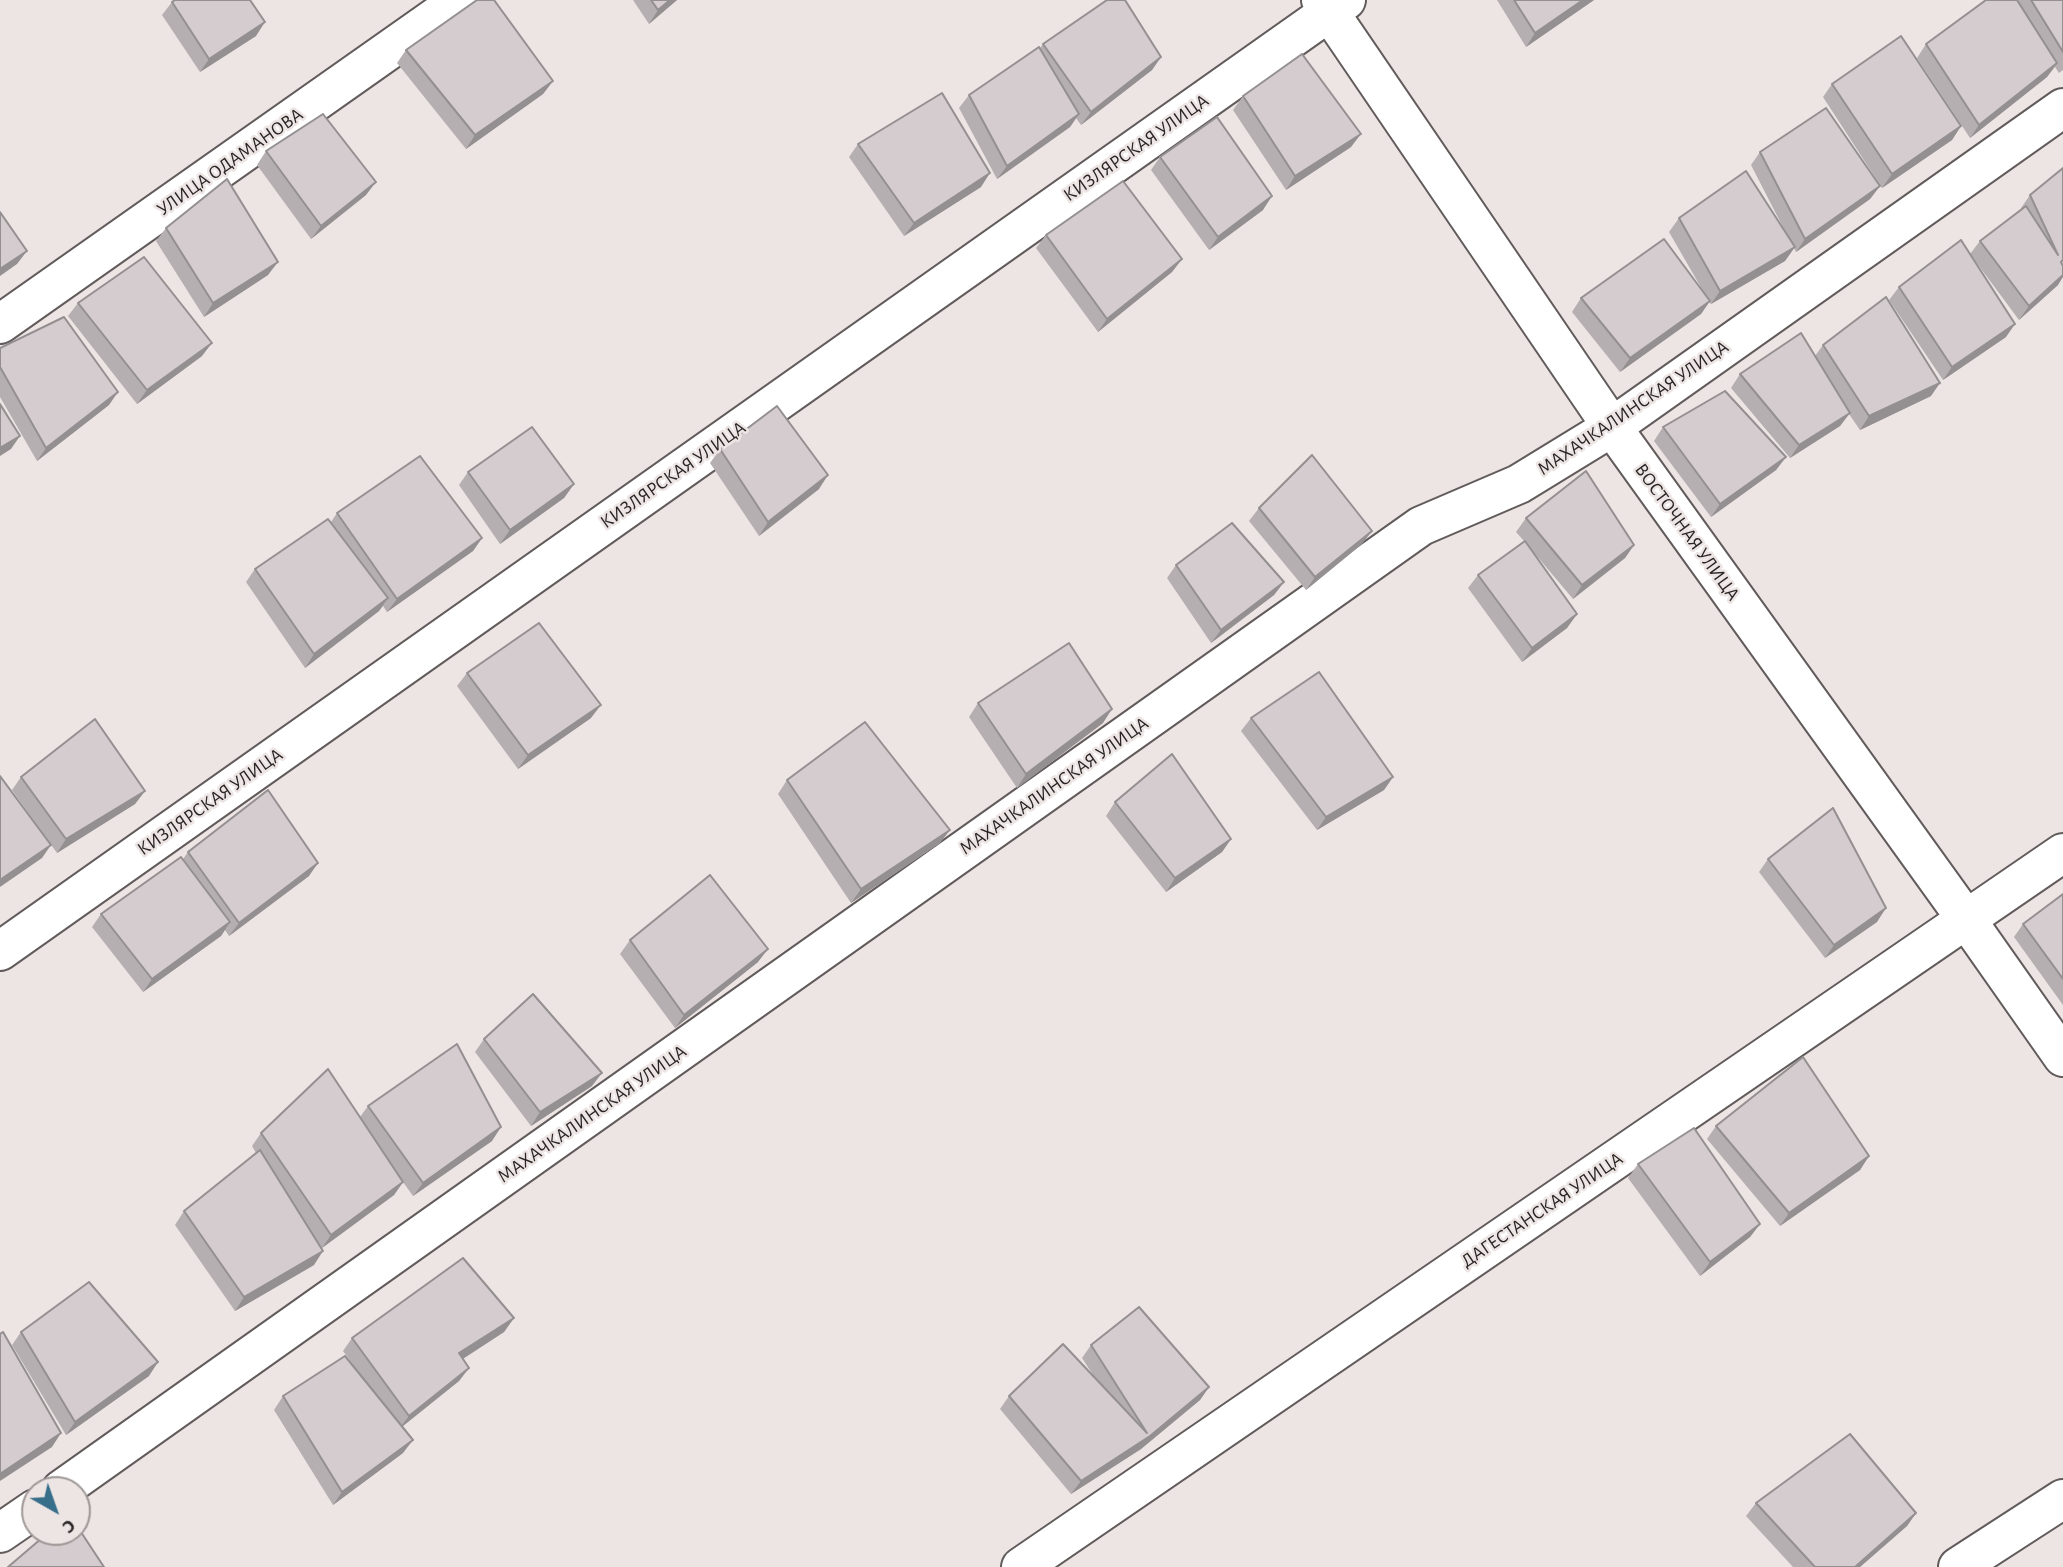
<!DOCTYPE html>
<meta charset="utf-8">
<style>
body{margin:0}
#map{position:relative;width:2063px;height:1567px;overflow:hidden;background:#ede5e4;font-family:"Alegreya Sans",sans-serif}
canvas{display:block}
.north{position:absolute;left:21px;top:1476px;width:70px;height:70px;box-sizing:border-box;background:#ede5e4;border:2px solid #9e9897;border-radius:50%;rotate:140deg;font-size:19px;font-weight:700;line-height:28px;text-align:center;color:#282524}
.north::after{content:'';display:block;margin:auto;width:24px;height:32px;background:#376e89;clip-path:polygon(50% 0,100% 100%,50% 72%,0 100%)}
</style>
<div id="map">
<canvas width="2063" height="1567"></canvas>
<div class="north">С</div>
</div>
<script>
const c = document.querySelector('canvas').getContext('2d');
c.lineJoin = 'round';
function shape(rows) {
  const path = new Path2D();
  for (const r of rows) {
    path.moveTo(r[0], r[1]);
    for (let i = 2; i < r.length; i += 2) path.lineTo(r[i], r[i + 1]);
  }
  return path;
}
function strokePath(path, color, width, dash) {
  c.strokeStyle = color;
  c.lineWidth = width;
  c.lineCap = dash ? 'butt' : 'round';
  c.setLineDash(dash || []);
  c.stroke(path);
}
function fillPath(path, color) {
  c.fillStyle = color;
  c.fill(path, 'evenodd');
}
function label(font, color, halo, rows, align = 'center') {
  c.font = font + ' "Alegreya Sans",sans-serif';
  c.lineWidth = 5;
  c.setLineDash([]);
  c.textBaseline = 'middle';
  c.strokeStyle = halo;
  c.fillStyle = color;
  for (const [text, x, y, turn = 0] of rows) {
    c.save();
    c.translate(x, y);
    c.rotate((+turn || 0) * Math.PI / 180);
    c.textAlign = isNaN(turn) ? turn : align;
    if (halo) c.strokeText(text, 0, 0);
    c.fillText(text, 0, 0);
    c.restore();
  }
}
const minor = shape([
 [1321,0,1612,427,1966,919,2063,1057],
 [0,324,460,0],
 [0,951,1346,0],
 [61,1490,1421,526,1519,484,1612,427,2063,108],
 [0,1533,35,1509],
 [1021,1567,2063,853],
 [1958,1567,2063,1499]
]);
strokePath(minor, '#625b5b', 42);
strokePath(minor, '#fff', 38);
fillPath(shape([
 [633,0,677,0,649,24],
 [1497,0,1594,0,1526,47],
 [1986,0,2063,0,2063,70,2059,73,2055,67,2047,77,1970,138,1917,58,1926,44],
 [172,2,256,36,200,72,162,15],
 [1043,44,1161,57,1152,70,1081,125,1076,118,1070,127,997,179,959,108,969,95,1040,48],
 [406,50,553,81,543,94,466,149,397,63],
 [1832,84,1961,126,1952,140,1882,188,1823,97],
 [1243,96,1351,147,1286,190,1233,110],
 [858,144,981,187,904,236,849,157],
 [266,151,366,195,311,239,257,165],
 [1760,152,1880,186,1870,199,1796,252,1794,248,1785,261,1711,304,1709,302,1701,314,1620,372,1572,312,1581,298,1703,291,1669,232,1679,218,1788,237,1751,165],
 [1160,157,1263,210,1209,250,1151,170],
 [2063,168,2058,285,2019,320,1970,254,2006,337,1943,380,1889,300,1899,287,1970,254,1980,241,2021,209,2021,208,2030,195],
 [166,228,268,275,204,317,156,241],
 [1046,235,1182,259,1172,272,1098,332,1036,248],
 [78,303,202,356,137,404,68,316],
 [1823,345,1931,396,1860,430,1849,414,1840,426,1790,458,1731,388,1740,374,1815,356],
 [0,348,109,405,37,461,0,397],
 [1663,427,1786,457,1776,470,1711,517,1654,441],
 [720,449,819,489,759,536,710,463],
 [468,472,574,484,564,498,500,544,459,485],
 [1259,508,1362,544,1306,590,1249,521],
 [337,513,482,538,473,551,387,612,383,606,379,611,305,668,246,582,255,569,331,522],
 [1526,518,1634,545,1625,558,1573,599,1530,548,1577,614,1567,628,1522,662,1468,588,1478,575,1524,541,1516,532],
 [1176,565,1284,582,1274,595,1211,643,1167,578],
 [467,673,591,718,518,769,457,686],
 [978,703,1103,723,1017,788,969,717],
 [1251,718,1393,777,1384,790,1317,830,1241,731],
 [21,777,145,791,135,804,57,853,12,790],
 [787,780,940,843,851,903,778,794],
 [1115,802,1231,839,1222,852,1166,892,1106,816],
 [188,852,309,876,229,936,225,930,221,936,143,992,92,927,101,914,183,859],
 [1768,859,1877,922,1825,958,1759,872],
 [2063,894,2063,1005,2014,937,2023,924],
 [630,940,758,962,675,1028,620,954],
 [484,1039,592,1086,531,1126,475,1052],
 [368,1106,492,1141,413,1196,403,1182,394,1195,322,1248,314,1265,235,1311,175,1225,184,1211,256,1153,252,1146,261,1133,360,1117],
 [1716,1126,1869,1156,1860,1170,1780,1226,1707,1139],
 [1638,1164,1760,1224,1750,1237,1700,1276,1628,1178],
 [514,1318,504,1332,463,1359,469,1368,459,1381,402,1427,403,1453,333,1505,274,1410,283,1396,362,1377,343,1351,352,1338],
 [21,1332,149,1376,66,1435,12,1345],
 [1091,1345,1209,1387,1200,1400,1141,1449,1071,1494,1000,1409,1009,1396,1093,1375,1082,1358],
 [1756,1503,1916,1513,1907,1526,1860,1567,1793,1567,1746,1516]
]), '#b6afb2');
fillPath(shape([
 [670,0,677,0,649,24,658,10],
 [1583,0,1594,0,1526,47,1535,33],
 [265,22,256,36,200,72,209,59],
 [1161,57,1152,70,1081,125,1091,112],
 [2057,63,2047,77,1970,138,1979,125],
 [553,81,543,94,466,149,475,135],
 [1079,114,1070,127,997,179,1007,166],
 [1961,126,1952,140,1882,188,1892,174],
 [1361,134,1351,147,1286,190,1295,176],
 [990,173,981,187,904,236,914,223],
 [376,182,366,195,311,239,321,226],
 [1880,186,1870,199,1796,252,1805,239],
 [1272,196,1263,210,1209,250,1218,237],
 [1795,247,1785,261,1711,304,1720,291],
 [27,251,17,264,0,276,0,269],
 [1182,259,1172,272,1098,332,1107,319],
 [278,262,268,275,204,317,213,303],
 [2063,275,2063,277,2058,285,2019,320,2029,306],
 [1710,301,1701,314,1620,372,1630,358],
 [2015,324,2006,337,1943,380,1952,367],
 [212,343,202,356,137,404,147,390],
 [1940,383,1931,396,1860,430,1869,416],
 [118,392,109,405,37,461,46,448],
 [1850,413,1840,426,1790,458,1799,445],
 [20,436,11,449,0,456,0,448],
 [1786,457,1776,470,1711,517,1720,504],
 [828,475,819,489,759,536,768,522],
 [574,484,564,498,500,544,510,530],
 [1372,531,1362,544,1306,590,1315,577],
 [482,538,473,551,387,612,397,599],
 [1634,545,1625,558,1573,599,1582,585],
 [1284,582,1274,595,1211,643,1221,630],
 [388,598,379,611,305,668,314,654],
 [1577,614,1567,628,1522,662,1532,648],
 [601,705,591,718,518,769,528,755],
 [1112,709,1103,723,1017,788,1026,774],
 [1393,777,1384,790,1317,830,1326,817],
 [145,791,135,804,57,853,66,839],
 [950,830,940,843,851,903,861,889],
 [1231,839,1222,852,1166,892,1175,878],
 [51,845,42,858,0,887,0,880],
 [318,863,309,876,229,936,239,923],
 [1886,908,1877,922,1825,958,1834,945],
 [230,922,221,936,143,992,152,979],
 [768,949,758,962,675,1028,684,1015],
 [602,1073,592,1086,531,1126,540,1112],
 [501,1127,492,1141,413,1196,423,1183],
 [1869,1156,1860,1170,1780,1226,1789,1213],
 [403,1182,394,1195,322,1248,331,1235],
 [1760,1224,1750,1237,1700,1276,1710,1262],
 [323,1251,314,1265,235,1311,244,1297],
 [514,1318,504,1332,450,1367,459,1353],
 [158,1362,149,1376,66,1435,75,1422],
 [469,1368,459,1381,399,1429,409,1416],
 [1209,1387,1200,1400,1141,1449,1071,1494,1081,1481],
 [61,1433,52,1447,0,1481,0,1474],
 [413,1440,403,1453,333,1505,342,1492],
 [1916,1513,1907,1526,1860,1567,1855,1567]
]), '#948f91');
const building = shape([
 [175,0,250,0,265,22,209,59,172,2,175,0],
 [477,0,494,0,553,81,475,135,406,50,477,0],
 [651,0,670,0,658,10,651,0],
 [1107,0,1125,0,1161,57,1091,112,1043,44,1107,0],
 [1514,0,1583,0,1535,33,1514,0],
 [1986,0,2017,0,2057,63,1979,125,1926,44,1986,0],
 [2031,0,2063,0,2063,52,2031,0],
 [1901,36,1961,126,1892,174,1832,84,1901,36],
 [1039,47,1079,114,1007,166,969,95,1039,47],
 [1302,54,1361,134,1295,176,1243,96,1302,54],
 [942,93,990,173,914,223,858,144,942,93],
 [1826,108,1880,186,1805,239,1760,152,1826,108],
 [323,114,376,182,321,226,266,151,323,114],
 [1217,117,1272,196,1218,237,1160,157,1217,117],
 [2063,168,2063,260,2061,262,2063,266,2063,275,2029,306,1980,241,2026,206,2058,255,2030,195,2063,168],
 [1746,171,1795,247,1720,291,1679,218,1746,171],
 [227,179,278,262,213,303,166,228,227,179],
 [1123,181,1182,259,1107,319,1046,235,1123,181],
 [0,212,27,251,0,269,0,212],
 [1664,239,1710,301,1630,358,1581,298,1664,239],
 [1961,240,2015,324,1952,367,1899,287,1961,240],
 [144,257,212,343,147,390,78,303,144,257],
 [1886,297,1940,383,1869,416,1823,345,1886,297],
 [64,317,118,392,46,448,0,367,0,348,64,317],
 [1801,333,1850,413,1799,445,1740,374,1801,333],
 [1725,391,1786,457,1720,504,1663,427,1725,391],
 [0,404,20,436,0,448,0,404],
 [777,406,828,475,768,522,720,449,777,406],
 [532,427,574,484,510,530,468,472,532,427],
 [1312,455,1372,531,1315,577,1259,508,1312,455],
 [420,456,482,538,397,599,337,513,420,456],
 [1586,471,1634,545,1582,585,1526,518,1586,471],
 [328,519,388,598,314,654,255,569,328,519],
 [1232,523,1284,582,1221,630,1176,565,1232,523],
 [1525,541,1577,614,1532,648,1478,575,1525,541],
 [539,623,601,705,528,755,467,673,539,623],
 [1069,643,1112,709,1026,774,978,703,1069,643],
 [1319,672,1393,777,1326,817,1251,718,1319,672],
 [95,719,145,791,66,839,21,777,95,719],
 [865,722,950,830,861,889,787,780,865,722],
 [1172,754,1231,839,1175,878,1115,802,1172,754],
 [0,776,51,845,0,880,0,776],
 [268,790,318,863,239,923,188,852,268,790],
 [1833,808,1886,908,1834,945,1768,859,1833,808],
 [181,857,230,922,152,979,101,914,181,857],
 [710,875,768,949,684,1015,630,940,710,875],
 [2063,894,2063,979,2023,924,2063,894],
 [533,994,602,1073,540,1112,484,1039,533,994],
 [457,1044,501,1127,423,1183,368,1106,457,1044],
 [1803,1057,1869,1156,1789,1213,1716,1126,1803,1057],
 [328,1069,403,1182,331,1235,261,1133,328,1069],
 [1694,1128,1760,1224,1710,1262,1638,1164,1694,1128],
 [260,1150,323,1251,244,1297,184,1211,260,1150],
 [463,1258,514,1318,459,1353,469,1368,409,1416,352,1338,463,1258],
 [89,1282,158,1362,75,1422,21,1332,89,1282],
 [1139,1307,1209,1387,1150,1436,1081,1481,1009,1396,1063,1344,1147,1433,1091,1345,1139,1307],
 [3,1332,61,1433,0,1474,0,1334,3,1332],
 [345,1356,413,1440,342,1492,283,1396,345,1356],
 [1850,1434,1916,1513,1855,1567,1815,1567,1756,1503,1850,1434],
 [77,1526,104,1567,8,1567,49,1532,77,1532,77,1526]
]);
fillPath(building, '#d4cccf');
strokePath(building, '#948f91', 2);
label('19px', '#282524', '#ede5e4', [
 ["КИЗЛЯРСКАЯ УЛИЦА",1136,148,-35],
 ["УЛИЦА ОДАМАНОВА",230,162,-35],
 ["МАХАЧКАЛИНСКАЯ УЛИЦА",1633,408,-34],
 ["КИЗЛЯРСКАЯ УЛИЦА",673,475,-35],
 ["ВОСТОЧНАЯ УЛИЦА",1687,532,54],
 ["МАХАЧКАЛИНСКАЯ УЛИЦА",1054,786,-35],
 ["КИЗЛЯРСКАЯ УЛИЦА",210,802,-35],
 ["МАХАЧКАЛИНСКАЯ УЛИЦА",592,1114,-35],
 ["ДАГЕСТАНСКАЯ УЛИЦА",1542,1210,-34]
]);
</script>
